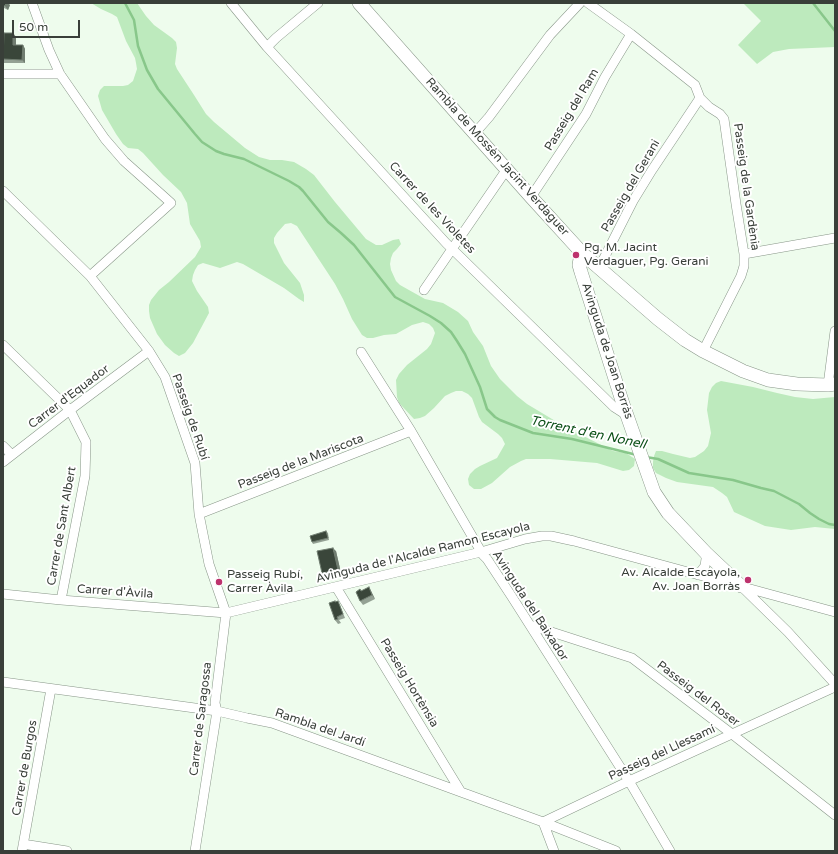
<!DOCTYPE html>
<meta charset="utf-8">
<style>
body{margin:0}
#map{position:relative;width:838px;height:854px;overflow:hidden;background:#eefced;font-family:"Varela Round",sans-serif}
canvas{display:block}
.frame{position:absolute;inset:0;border:4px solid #393f39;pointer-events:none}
.scale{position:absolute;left:12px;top:20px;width:68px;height:18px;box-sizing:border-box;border:2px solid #393f39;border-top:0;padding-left:5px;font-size:12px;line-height:14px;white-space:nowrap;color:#393f39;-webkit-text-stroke:3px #fff;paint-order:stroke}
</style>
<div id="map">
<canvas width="838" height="854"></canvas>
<div class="frame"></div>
<div class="scale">50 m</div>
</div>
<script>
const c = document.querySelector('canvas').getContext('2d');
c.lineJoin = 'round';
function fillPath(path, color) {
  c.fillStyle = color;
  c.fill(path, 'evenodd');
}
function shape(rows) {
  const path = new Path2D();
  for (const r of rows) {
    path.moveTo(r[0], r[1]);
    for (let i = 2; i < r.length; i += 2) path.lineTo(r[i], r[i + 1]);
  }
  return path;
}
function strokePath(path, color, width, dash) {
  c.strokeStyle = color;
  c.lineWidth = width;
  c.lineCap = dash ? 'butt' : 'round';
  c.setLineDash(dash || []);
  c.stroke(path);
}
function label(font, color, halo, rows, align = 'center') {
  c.font = font + ' "Varela Round",sans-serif';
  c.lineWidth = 4;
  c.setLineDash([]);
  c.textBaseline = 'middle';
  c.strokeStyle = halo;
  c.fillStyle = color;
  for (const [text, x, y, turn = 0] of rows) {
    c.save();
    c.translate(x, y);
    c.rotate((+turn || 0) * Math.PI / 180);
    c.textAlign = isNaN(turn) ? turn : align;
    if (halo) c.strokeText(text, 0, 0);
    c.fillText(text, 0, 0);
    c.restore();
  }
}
fillPath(shape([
 [91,3,137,3,146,16,154,25,172,38,176,42,177,48,175,64,177,69,194,95,206,114,214,122,245,148,259,157,270,160,282,160,294,162,306,169,314,175,335,202,366,239,376,245,382,245,393,240,399,239,401,244,397,249,393,253,391,258,390,264,391,270,396,281,400,285,425,299,443,303,458,312,468,321,473,332,483,346,491,366,500,379,517,396,527,404,562,425,613,451,626,453,635,459,634,466,629,470,623,471,597,463,550,459,526,459,521,461,510,467,492,483,481,489,474,489,469,485,468,479,470,474,475,469,480,466,497,458,505,444,502,438,498,434,482,422,479,417,472,398,468,394,462,391,456,391,451,393,445,396,434,408,425,416,420,418,414,419,399,403,397,397,396,380,399,374,407,365,427,349,431,344,435,333,433,328,429,324,423,322,412,325,396,334,384,335,373,338,367,338,362,335,352,319,343,299,335,284,297,226,291,223,285,224,277,233,274,238,274,243,284,263,300,283,304,295,304,302,299,299,284,288,243,264,237,262,220,268,203,263,198,265,195,270,193,275,192,281,197,291,208,307,209,313,193,343,185,353,179,356,174,353,165,345,157,334,150,318,149,311,149,305,151,300,159,290,169,282,195,257,201,247,200,241,190,224,187,203,181,192,163,175,143,153,138,149,128,148,123,144,116,134,102,110,98,96,100,90,104,86,123,86,128,85,133,81,137,69,136,63,135,58,126,41,117,17,112,14,101,9],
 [743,3,835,3,835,47,789,49,773,52,757,64,738,45,761,21],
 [721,381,753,387,777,393,795,397,813,399,835,397,835,529,815,527,791,530,765,526,734,512,727,497,722,493,713,487,677,482,666,478,656,473,653,468,653,462,654,456,656,451,662,451,673,454,690,458,695,457,704,451,708,446,711,433,707,410,709,393,712,387,716,383]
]), '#bdeabd');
strokePath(shape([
 [125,3,134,20,138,46,147,70,158,89,195,134,202,142,216,151,224,154,244,159,289,181,299,187,303,191,328,222,341,233,354,245,395,297,430,316,441,323,451,332,457,341,465,354,480,387,487,409,495,417,500,420,533,433,572,439,637,455],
 [813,3,835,31],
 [646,457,658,459,689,473,733,480,761,488,774,491,799,504,810,513,819,519,829,524,835,525]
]), '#88c78a', 2.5);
const street = shape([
 [32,3,49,50,60,74,105,139,124,161,161,194,171,203,90,276],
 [231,3,267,47,446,243,614,407,628,416],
 [588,3,631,34,695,85,700,98,709,107,720,114,724,119,736,204,744,254,744,266,741,276,703,351],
 [267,47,276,38,318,3],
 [3,74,60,74],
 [475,133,489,117,550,35,580,3],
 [3,191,90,276,149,351,165,377,195,463,199,514,209,564,226,613,215,703,217,711,195,851],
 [531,197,586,114,605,77,631,34],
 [744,254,835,238],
 [599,268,633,201,652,170,700,98],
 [424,290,452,249,507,169],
 [3,345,70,410,86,442,85,476,61,600],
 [361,352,411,431,483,555,487,559,512,597,629,781,670,851],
 [828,385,835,331],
 [3,446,12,455],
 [3,462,70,410,149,351],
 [199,514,411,431],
 [698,575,705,566,706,559,706,553],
 [336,587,461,792],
 [742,587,788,632,835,684],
 [3,594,61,600,226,613,481,552,525,539,542,536,551,536,574,541,835,612],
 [530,625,632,658,732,734,835,815],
 [3,682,217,711,247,718,272,723,543,822,616,851],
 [23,844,67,851],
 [22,851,51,689],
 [554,851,543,822,629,781,835,687]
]);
const secondary = shape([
 [359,3,531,197,583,254,658,319,685,340,703,351,743,371,768,380,797,384,828,385,835,384],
 [583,254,580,259,579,265,581,272,623,404,654,492,668,513,706,553,741,586]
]);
strokePath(street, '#889688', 10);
strokePath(secondary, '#889688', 14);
strokePath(street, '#fff', 9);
strokePath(secondary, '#fff', 13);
fillPath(shape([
 [3,3,10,5,8,10,4,8,3,9],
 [13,33,16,37,16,45,23,45,25,49,25,63,3,63,3,45],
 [326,531,328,533,329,540,313,544,312,542],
 [336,551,341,573,325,577,322,573],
 [361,591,371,591,375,599,363,605,360,601],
 [335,602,340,605,345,618,339,620,341,623,338,624,335,620]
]), '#94a194');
fillPath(shape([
 [6,3,8,3,10,5,8,10,5,6],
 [13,33,16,37,16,48,13,45],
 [23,45,25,49,25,63,22,60],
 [333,548,336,551,341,573,338,570],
 [369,587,375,599,372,595]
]), '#707d70');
const building = shape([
 [3,3,6,3,5,6,3,5,3,3],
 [4,33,13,33,13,45,23,45,22,60,3,59,4,33],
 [326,531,328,538,312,542,310,536,326,531],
 [333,548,338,570,322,573,317,551,333,548],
 [369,587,372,595,360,601,356,592,360,589,361,591,369,587],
 [335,601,335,602,338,601,343,614,337,617,338,619,335,620,329,603,335,601]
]);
fillPath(building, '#3a463a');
strokePath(building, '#707d70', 1);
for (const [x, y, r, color] of [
 [576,255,4,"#bd326d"],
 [748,580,4,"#bd326d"],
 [219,582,4,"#bd326d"]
]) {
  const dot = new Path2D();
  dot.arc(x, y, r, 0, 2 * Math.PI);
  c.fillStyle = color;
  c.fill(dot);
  strokePath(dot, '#fff', 1.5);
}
label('12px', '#393f39', '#fff', [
 ["Passeig del Ram",572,110,-59],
 ["Rambla de Mossèn Jacint Verdaguer",497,157,48],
 ["Passeig del Gerani",631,186,-60],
 ["Passeig de la Gardènia",746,187,82],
 ["Carrer de les Violetes",432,208,47],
 ["Avinguda de Joan Borràs",607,351,72],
 ["Carrer d'Equador",69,397,-37],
 ["Passeig de Rubí",190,417,71],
 ["Passeig de la Mariscota",301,462,-21],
 ["Carrer de Sant Albert",62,526,-80],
 ["Avinguda de l'Alcalde Ramon Escayola",423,553,-14],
 ["Carrer d'Àvila",115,592,4],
 ["Avinguda del Baixador",530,606,57],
 ["Passeig Hortènsia",409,683,59],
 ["Passeig del Roser",698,694,37],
 ["Carrer de Saragossa",201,719,-83],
 ["Rambla del Jardí",320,728,19],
 ["Passeig del Llessamí",662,753,-25],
 ["Carrer de Burgos",25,768,-80]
]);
label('12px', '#393f39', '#fff', [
 ["Pg. M. Jacint",584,248],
 ["Verdaguer, Pg. Gerani",584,262],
 ["Av. Alcalde Escayola,",740,573,"right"],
 ["Av. Joan Borràs",740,587,"right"],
 ["Passeig Rubí,",227,575],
 ["Carrer Àvila",227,589]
], 'left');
label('italic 13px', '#0b4f17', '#fff', [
 ["Torrent d'en Nonell",588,433,12]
]);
</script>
